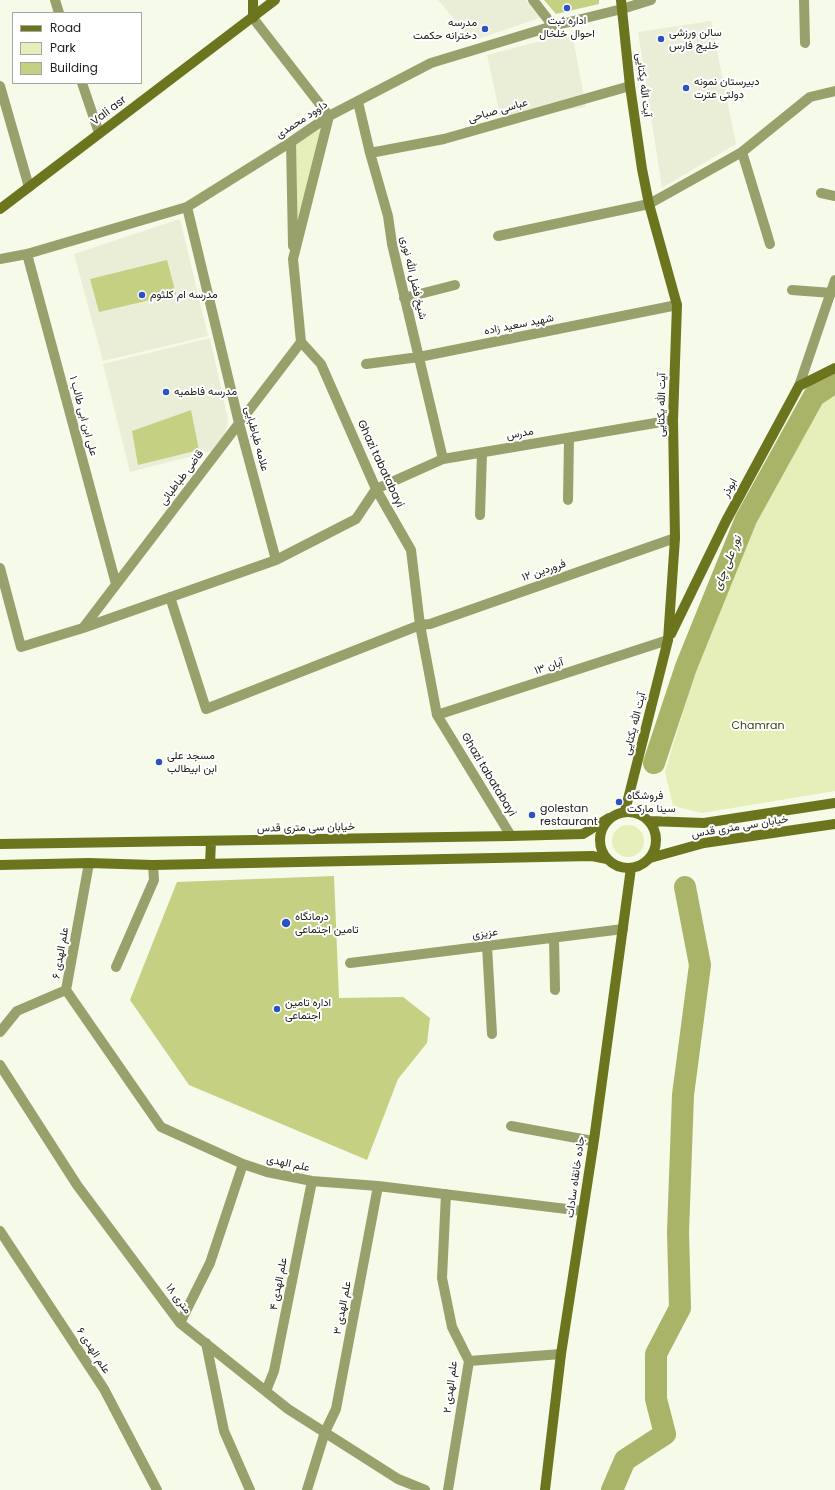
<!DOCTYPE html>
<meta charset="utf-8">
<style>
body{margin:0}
#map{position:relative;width:835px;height:1490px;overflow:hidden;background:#f6fae9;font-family:Poppins,sans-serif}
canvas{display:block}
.legend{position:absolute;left:12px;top:12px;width:130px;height:72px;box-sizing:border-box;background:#fff;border:1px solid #a6a7a4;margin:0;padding:5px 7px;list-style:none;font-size:12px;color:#21221c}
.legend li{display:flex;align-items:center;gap:8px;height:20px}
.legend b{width:20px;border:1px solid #a6a7a4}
</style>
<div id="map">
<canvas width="835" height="1490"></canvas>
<ul class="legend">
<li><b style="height:5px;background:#6c751e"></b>Road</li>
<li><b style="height:11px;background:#e6eeb9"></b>Park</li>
<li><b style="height:11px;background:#c5d083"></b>Building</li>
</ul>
</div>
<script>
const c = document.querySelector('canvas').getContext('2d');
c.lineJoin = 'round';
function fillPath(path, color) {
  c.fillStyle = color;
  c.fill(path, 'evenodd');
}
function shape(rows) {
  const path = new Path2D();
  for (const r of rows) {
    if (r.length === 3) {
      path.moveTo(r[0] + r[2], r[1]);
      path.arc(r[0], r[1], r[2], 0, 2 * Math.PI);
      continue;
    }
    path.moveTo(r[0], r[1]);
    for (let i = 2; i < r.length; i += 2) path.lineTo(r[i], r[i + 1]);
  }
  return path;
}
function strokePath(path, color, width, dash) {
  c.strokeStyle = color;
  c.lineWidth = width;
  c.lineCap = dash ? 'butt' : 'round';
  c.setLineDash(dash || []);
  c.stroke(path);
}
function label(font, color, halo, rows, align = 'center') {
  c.font = font + ' Poppins,Vazirmatn,sans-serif';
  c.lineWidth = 4;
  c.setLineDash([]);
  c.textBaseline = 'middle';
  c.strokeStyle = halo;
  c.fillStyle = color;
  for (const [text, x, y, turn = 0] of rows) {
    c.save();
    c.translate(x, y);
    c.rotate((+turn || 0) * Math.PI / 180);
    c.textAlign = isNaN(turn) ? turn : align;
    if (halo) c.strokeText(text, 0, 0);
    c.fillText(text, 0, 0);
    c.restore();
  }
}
fillPath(shape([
 [438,0,526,0,542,17,472,41],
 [711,21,736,144,662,188,638,32],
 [572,33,586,107,501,119,487,55],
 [180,219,208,336,103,361,74,254],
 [210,338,228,420,225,434,212,451,130,472,103,364]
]), '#eaeed6');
fillPath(shape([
 [322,127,296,234,295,145],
 [835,392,835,791,702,813,673,806,665,772,717,598,813,406],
 [628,841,16]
]), '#e6eeb9');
strokePath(shape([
 [654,763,686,667,746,519,814,396,835,382],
 [612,1490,625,1460,665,1434,656,1399,656,1354,680,1308,678,1232,683,1095,700,965,685,887]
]), '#a9b468', 22);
fillPath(shape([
 [544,0,599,0,599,4,556,14],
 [167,260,176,294,99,312,90,279],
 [191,410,199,450,138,465,132,431],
 [334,876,339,998,403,997,430,1018,427,1043,398,1079,367,1160,189,1085,130,1000,177,882]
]), '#c5d083');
strokePath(shape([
 [55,0,59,13],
 [533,0,553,26],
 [804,0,805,43],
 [253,18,329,116],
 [82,83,99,133],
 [0,86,29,187],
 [358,102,370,153,388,216,392,244,443,459],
 [329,116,293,259,301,342,321,364,376,489,411,550,420,625,437,715,511,836],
 [291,142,293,246],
 [742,152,770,244],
 [370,153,444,139,630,86],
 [821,193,835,196],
 [187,207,239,423,276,560],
 [498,236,649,204,742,152,810,97,835,91],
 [27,254,116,584],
 [0,259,27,254,187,207,291,142,329,116,431,63,553,26,622,9,651,0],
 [792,290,832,293],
 [404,298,455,285],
 [366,364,419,357,677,305],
 [799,386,835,280],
 [376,489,443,459,673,420],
 [568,500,569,438],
 [480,515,482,453],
 [0,568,21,647,83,628,276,560,356,519,376,489],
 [170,597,206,709,420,625,430,624,675,538],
 [83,628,301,342],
 [437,715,668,640],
 [554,938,555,990],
 [487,946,492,1034],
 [350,963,623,929],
 [116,967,154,880,153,865],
 [66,990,161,1127,243,1164,267,1172,312,1181,378,1186,583,1211],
 [66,990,89,863],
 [0,1032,17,1011,66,990],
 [0,1065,77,1185,180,1323,288,1409,398,1479,425,1490],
 [511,1126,593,1141],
 [446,1194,442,1278,452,1327,469,1361,448,1490],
 [0,1231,104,1389,157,1490],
 [180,1323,210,1263,243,1164],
 [206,1343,224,1431,250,1490],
 [469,1361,561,1354],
 [266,1391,274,1371,312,1181],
 [307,1490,325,1432,336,1409,378,1186]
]), '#98a06c', 10);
strokePath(shape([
 [621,0,630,86,642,169,649,204,677,305,673,420,675,538,668,640,625,811],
 [253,18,253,0],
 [0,209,275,0],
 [671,634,726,521,799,386,835,368],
 [628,840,28],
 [649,821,704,823,835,803],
 [0,844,511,836,583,834,609,818],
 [650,858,704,843,835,824],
 [210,864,211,841],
 [0,865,89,863,153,865,592,856,607,859],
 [545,1490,561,1354,594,1140,631,868]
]), '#6c751e', 10);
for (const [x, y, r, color] of [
 [567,8,4,"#2b52c1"],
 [485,29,4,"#2b52c1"],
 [661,39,4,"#2b52c1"],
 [686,88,4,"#2b52c1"],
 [142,295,4,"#2b52c1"],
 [166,392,4,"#2b52c1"],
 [159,762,4,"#2b52c1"],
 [619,802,4,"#2b52c1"],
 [532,815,4,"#2b52c1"],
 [286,923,5,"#2b52c1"],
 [277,1009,4,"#2b52c1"]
]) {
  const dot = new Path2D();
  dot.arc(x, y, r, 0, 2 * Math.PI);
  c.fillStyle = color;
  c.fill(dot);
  strokePath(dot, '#fff', 1.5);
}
label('11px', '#21221c', '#fff', [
 ["اداره ثبت",567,21,"center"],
 ["احوال خلخال",567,34,"center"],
 ["مدرسه",477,23,"right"],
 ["دخترانه حکمت",477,36,"right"],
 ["سالن ورزشی",669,33],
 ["خلیج فارس",669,46],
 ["دبیرستان نمونه",694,82],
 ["دولتی عترت",694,95],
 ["مدرسه ام کلثوم",150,295],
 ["مدرسه فاطمیه",174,392],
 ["مسجد علی",167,756],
 ["ابن ابیطالب",167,769],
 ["فروشگاه",627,796],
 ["سینا مارکت",627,809],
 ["golestan",540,809],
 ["restaurant",540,822],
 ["درمانگاه",295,917],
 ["تامین اجتماعی",295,930],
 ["اداره تامین",285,1003],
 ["اجتماعی",285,1016]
], 'left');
label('11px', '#21221c', '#fff', [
 ["آیت الله یکتایی",643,85,83],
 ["Vali asr",109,111,-37],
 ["عباسی صباحی",498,111,-16],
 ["داوود محمدی",302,120,-33],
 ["شیخ فضل الله نوری",413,278,77],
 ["شهید سعید زاده",519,325,-11],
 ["آیت الله یکتایی",662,405,-89],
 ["علی ابن ابی طالب ۱",83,416,75],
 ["مدرس",520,434,-10],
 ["علامه طباطبایی",256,439,75],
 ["Ghazi tabatabayi",380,464,65],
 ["قاضی طباطبائی",182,478,-53],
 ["ابوذر",730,488,-61],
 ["۱۲ فروردین",544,571,-19],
 ["۱۳ آبان",549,667,-18],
 ["آیت الله یکتایی",635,724,-76],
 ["Ghazi tabatabayi",488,775,59],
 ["خیابان سی متری قدس",740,827,-9],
 ["خیابان سی متری قدس",306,828,-1],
 ["عزیزی",485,934,-7],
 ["علم الهدی ۶",61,953,-80],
 ["علم الهدی",288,1164,12],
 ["جاده خانقاه سادات",576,1177,-82],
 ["علم الهدی ۴",279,1284,-79],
 ["۱۸ متری",178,1299,53],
 ["علم الهدی ۳",343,1308,-79],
 ["علم الهدی ۶",93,1351,57],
 ["علم الهدی ۲",451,1387,-83]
]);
label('11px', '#3c4206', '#fff', [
 ["Chamran",758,726]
]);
label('italic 12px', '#303413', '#fff', [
 ["نور علی چای",728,563,-68]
]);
</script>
